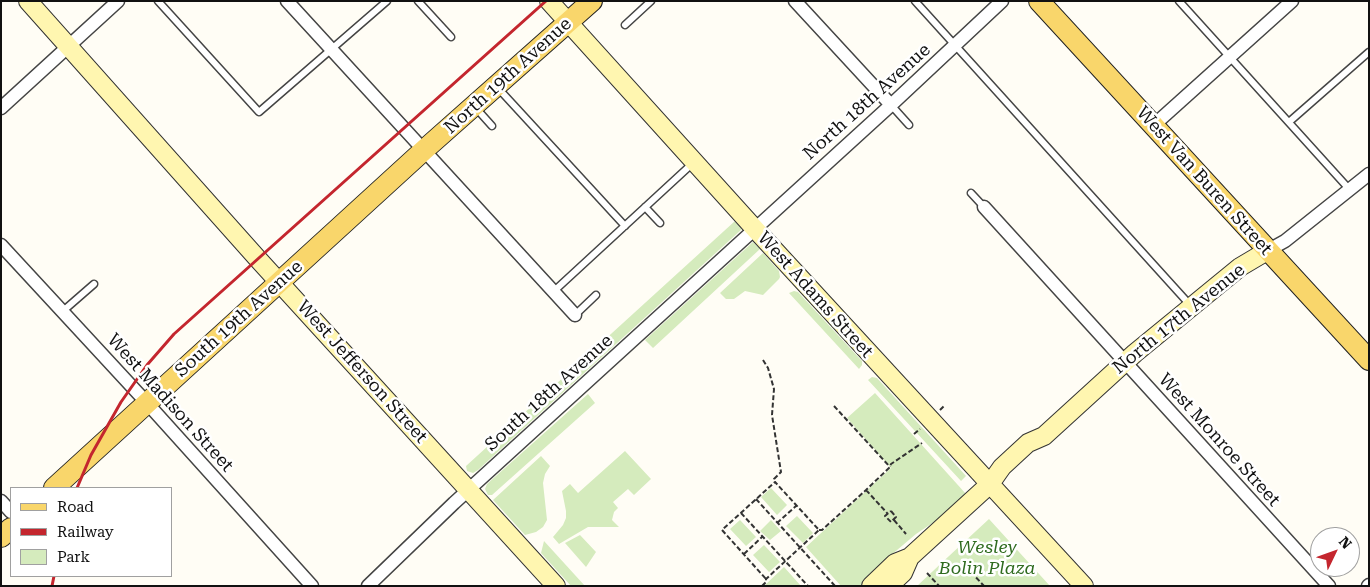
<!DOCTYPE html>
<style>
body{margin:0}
#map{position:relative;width:1370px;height:587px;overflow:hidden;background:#fffdf5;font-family:"Roboto Serif",serif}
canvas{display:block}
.frame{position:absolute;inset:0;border:2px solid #111;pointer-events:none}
.legend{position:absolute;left:10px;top:487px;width:162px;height:90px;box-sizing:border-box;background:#fff;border:1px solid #a0a0a0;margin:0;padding:6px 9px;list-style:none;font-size:15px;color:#111}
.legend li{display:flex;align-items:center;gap:10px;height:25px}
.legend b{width:25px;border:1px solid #a0a0a0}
.north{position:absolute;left:1310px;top:527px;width:50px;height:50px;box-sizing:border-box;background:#fff;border:1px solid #a0a0a0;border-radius:50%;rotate:48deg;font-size:14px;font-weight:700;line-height:20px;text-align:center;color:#111}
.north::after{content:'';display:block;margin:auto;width:18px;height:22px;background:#c4262e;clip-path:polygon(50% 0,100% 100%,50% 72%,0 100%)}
</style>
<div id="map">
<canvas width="1370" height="587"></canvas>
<div class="frame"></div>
<ul class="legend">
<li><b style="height:6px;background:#f9d66b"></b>Road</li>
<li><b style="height:6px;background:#c4262e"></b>Railway</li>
<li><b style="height:14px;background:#d5ebbd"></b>Park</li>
</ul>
<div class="north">N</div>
</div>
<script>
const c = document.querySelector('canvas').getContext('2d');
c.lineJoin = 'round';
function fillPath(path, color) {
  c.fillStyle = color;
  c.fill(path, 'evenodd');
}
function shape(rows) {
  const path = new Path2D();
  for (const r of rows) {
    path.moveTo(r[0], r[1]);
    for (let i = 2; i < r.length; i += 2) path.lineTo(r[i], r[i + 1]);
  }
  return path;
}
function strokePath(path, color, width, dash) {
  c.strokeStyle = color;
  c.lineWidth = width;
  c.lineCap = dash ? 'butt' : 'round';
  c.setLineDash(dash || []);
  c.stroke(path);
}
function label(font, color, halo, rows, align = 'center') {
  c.font = font + ' "Roboto Serif",serif';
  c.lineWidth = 5;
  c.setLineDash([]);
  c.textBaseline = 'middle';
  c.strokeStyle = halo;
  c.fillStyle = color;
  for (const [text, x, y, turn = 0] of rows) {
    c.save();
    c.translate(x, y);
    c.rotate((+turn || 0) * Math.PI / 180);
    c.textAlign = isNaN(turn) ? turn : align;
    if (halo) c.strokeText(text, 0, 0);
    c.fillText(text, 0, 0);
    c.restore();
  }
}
fillPath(shape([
 [735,221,742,229,478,470,473,473,467,471,466,466],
 [753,242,760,249,653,348,645,340],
 [763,253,779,271,780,277,779,279,763,295,745,291,734,299,726,299,720,293],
 [794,291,798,292,862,361,862,365,859,369,789,293],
 [872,377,877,378,966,476,961,481,868,380],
 [875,393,966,494,940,518,916,534,890,556,866,586,841,586,806,547,891,468,847,418],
 [588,394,595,403,492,495,488,495,485,489,487,484],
 [625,451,651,479,634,495,628,489,613,502,618,508,614,512,612,520,619,527,588,527,559,544,553,537,563,525,566,518,566,511,562,491,570,484,578,493],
 [541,456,550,466,545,474,543,483,547,520,543,527,536,532,525,535,493,500],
 [771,488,787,505,777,515,761,497],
 [797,516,813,533,803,543,786,526],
 [989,519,1050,586,917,586,949,556],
 [740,520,756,537,746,546,730,529],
 [771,520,781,531,770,540,760,531],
 [580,535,596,552,586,567,565,543],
 [544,541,585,586,571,586,541,553],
 [764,545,780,562,769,572,753,555],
 [784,567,801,586,764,586]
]), '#d5ebbd');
const lane = shape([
 [158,1,259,112,387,1],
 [418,1,451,37],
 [915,1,1191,306],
 [1179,1,1350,190],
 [625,25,651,1],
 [497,87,625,226],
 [891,105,909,125],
 [475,107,492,126],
 [1289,122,1369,52],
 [971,193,984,207],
 [645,207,660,223],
 [553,292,693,163],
 [63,311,94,284],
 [575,315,596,295]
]);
const street = shape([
 [287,1,575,315],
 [795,1,891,105],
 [1,108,118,1],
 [1154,125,1292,1],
 [984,207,1329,586],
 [1,245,147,403,312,586],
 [1267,251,1285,241,1369,174],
 [1,501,11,512],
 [368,586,454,503,891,105,1002,1],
 [1368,586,1369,585]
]);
const secondary = shape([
 [28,1,257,258,556,586],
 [549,1,755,229,1084,586],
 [871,586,895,563,910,557,990,484,1002,467,1028,443,1044,436,1135,353,1240,267,1267,251],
 [889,586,903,573,910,557]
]);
const primary = shape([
 [1039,1,1369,360],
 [54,488,424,150,592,1],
 [1,537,11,528]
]);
strokePath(lane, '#444', 9);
strokePath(street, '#444', 15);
strokePath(secondary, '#333', 20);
strokePath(primary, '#222', 22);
strokePath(shape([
 [763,360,768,368,774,389,772,415,781,472,774,479,775,482],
 [834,406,890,467],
 [940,410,945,405],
 [914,434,920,429],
 [866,490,888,514],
 [756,499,835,586],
 [891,511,896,517,891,522,885,516,891,511],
 [741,513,808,586],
 [894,520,906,534],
 [777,523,796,506],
 [819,530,822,530,866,490,890,467,891,464,922,443],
 [744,554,762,537],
 [971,572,984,586],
 [927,573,939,586],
 [762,586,766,582,766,579,819,530,775,482,722,530,766,579]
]), '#333', 2, [5, 2.5]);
strokePath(lane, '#fff', 6);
strokePath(street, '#fff', 12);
strokePath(secondary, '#fff6b0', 18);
strokePath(primary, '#f9d66b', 20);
strokePath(shape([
 [77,488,91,455,121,402,147,365,174,334,546,1],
 [52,586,54,576]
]), '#c4262e', 3);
label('18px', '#111', '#fff', [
 ["North 19th Avenue",508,76,-42],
 ["North 18th Avenue",867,102,-42],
 ["West Van Buren Street",1204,181,48],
 ["West Adams Street",815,295,48],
 ["South 19th Avenue",239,319,-42],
 ["North 17th Avenue",1179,319,-39],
 ["West Jefferson Street",362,372,48],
 ["South 18th Avenue",549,393,-42],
 ["West Madison Street",170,403,48],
 ["West Monroe Street",1219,440,48]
]);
label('italic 18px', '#2f6b1f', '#fff', [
 ["Wesley",987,548],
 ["Bolin Plaza",987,569]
]);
</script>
